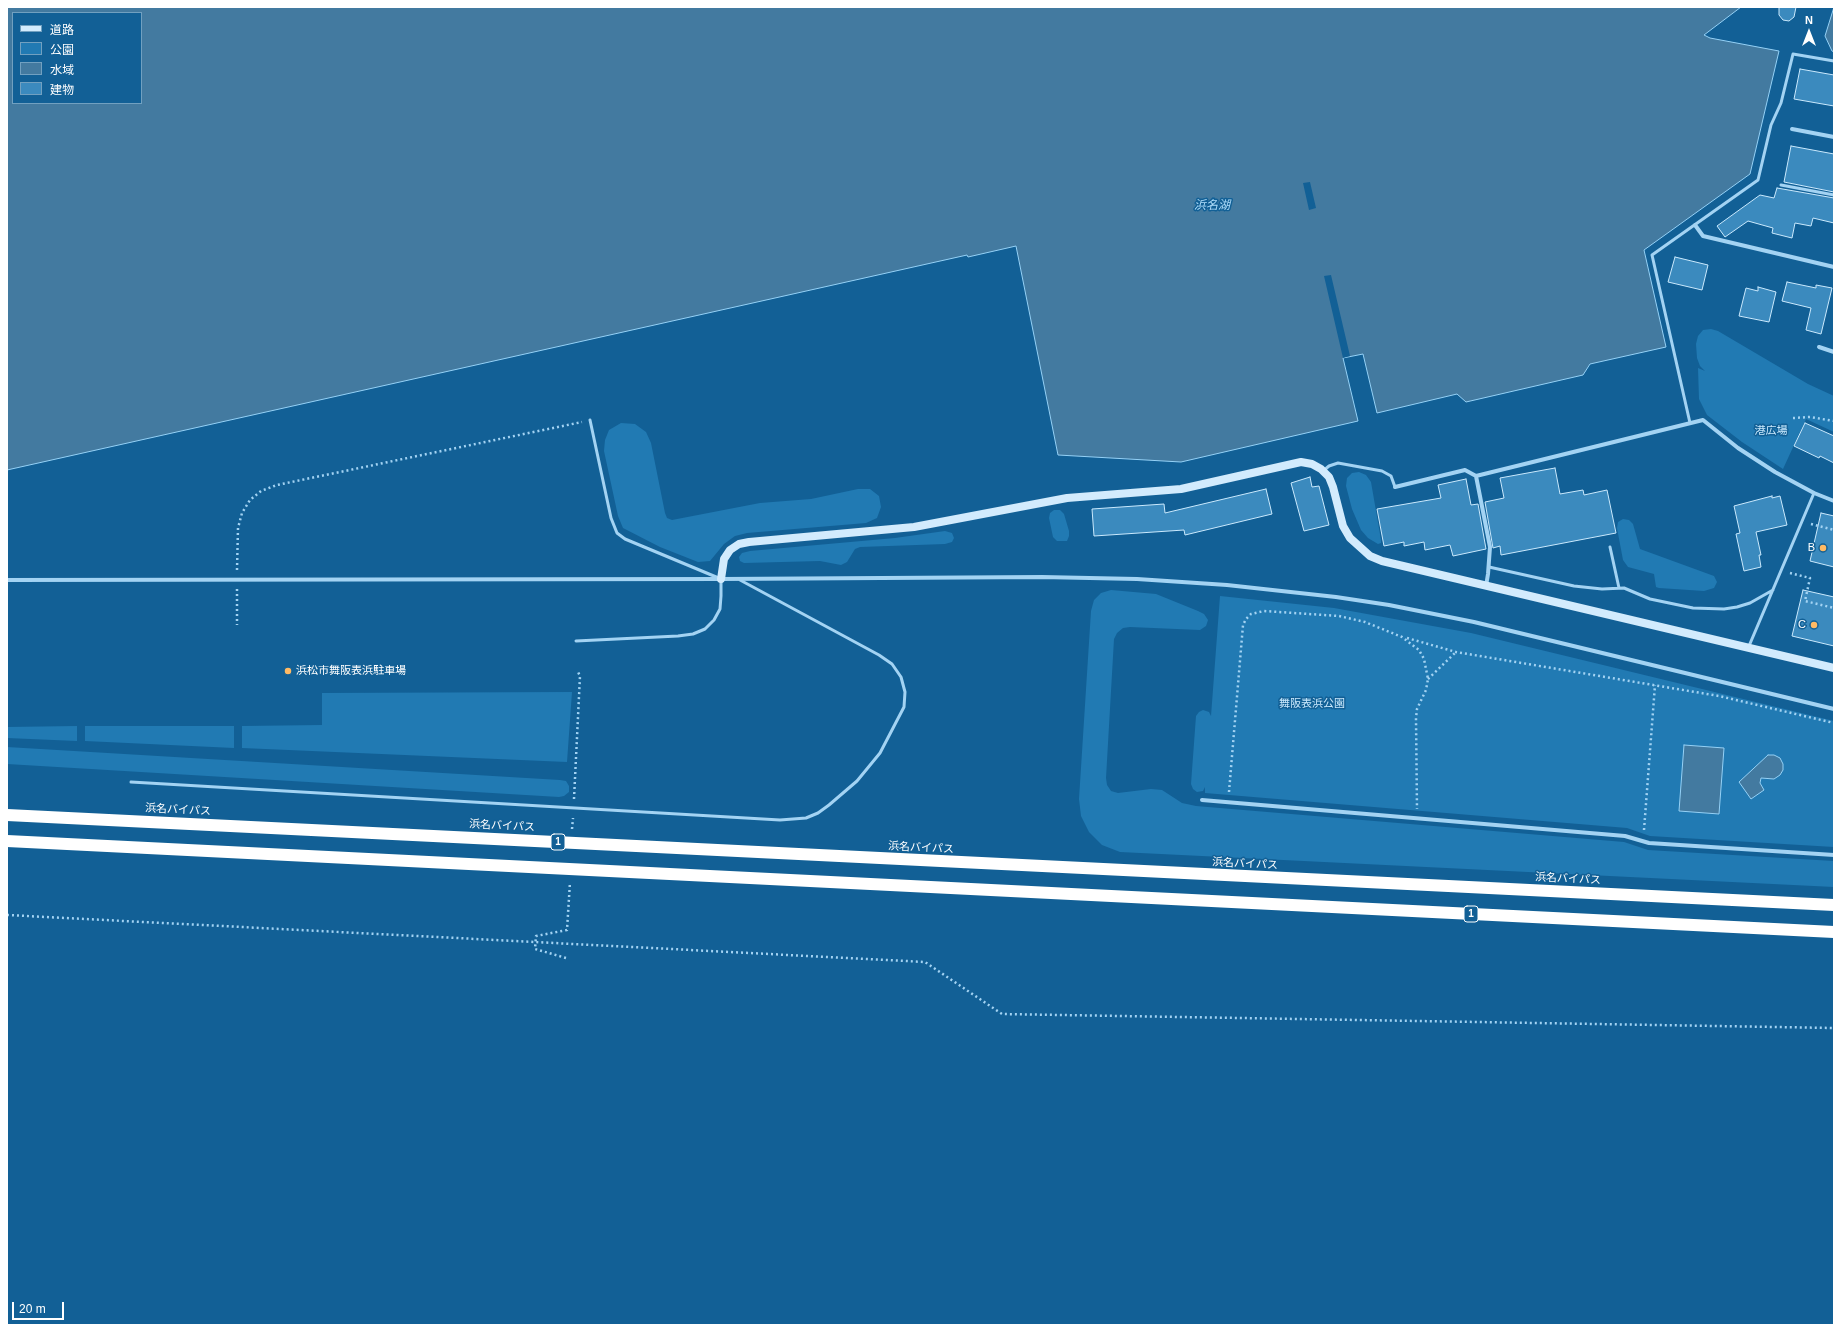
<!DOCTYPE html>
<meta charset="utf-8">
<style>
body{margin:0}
#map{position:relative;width:1841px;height:1332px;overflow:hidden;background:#126096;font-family:Arial,"Noto Sans JP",sans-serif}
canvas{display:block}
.frame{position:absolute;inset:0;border:8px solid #fff;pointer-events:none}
.legend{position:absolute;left:12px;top:12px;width:130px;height:92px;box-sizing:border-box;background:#126096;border:1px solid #71a0c0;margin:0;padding:5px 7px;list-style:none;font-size:12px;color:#fff}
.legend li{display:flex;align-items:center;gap:8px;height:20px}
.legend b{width:20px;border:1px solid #71a0c0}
.north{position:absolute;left:1789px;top:12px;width:40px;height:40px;-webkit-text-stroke:3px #126096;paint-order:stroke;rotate:0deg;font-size:11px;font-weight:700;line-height:16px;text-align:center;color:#fff}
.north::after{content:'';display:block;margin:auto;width:14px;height:18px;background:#fff;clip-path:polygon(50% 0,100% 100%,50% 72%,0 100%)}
.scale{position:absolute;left:12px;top:1302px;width:52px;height:18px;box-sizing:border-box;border:2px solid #fff;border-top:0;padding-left:5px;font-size:12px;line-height:14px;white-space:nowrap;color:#fff;-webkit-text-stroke:3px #126096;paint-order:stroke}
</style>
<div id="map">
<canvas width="1841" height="1332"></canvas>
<div class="frame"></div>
<ul class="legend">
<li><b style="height:5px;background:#d2ebfd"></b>道路</li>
<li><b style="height:11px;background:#217ab3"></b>公園</li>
<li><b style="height:11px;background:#437aa0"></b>水域</li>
<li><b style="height:11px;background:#3b8abe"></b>建物</li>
</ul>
<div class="north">N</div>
<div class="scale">20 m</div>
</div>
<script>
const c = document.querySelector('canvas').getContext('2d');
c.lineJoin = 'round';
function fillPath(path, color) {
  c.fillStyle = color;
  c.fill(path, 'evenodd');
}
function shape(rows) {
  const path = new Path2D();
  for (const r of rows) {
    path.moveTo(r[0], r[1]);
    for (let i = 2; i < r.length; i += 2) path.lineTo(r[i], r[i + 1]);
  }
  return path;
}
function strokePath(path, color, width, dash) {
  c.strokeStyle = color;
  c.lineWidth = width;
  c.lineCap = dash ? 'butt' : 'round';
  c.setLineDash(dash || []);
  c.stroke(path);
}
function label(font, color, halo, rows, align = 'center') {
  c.font = font + ' Arial,"Noto Sans JP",sans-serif';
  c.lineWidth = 3;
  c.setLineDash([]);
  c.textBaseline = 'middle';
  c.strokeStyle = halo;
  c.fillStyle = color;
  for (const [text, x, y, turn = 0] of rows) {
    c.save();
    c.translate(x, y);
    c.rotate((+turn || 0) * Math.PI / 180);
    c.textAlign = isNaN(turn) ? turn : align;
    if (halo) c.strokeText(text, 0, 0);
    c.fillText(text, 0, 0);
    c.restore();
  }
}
fillPath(shape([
 [1711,329,1718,331,1808,384,1834,396,1834,432,1806,419,1783,469,1742,442,1707,415,1699,399,1698,368,1705,371,1700,366,1697,358,1696,344,1698,336,1703,330],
 [621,423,635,424,646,432,651,443,665,513,667,518,672,520,760,503,811,499,858,489,870,489,879,496,881,507,877,518,866,523,747,533,735,536,724,544,710,561,698,562,660,547,623,528,618,516,604,451,605,440,609,430],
 [1359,472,1366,475,1371,482,1381,540,1381,543,1378,544,1368,538,1361,530,1352,509,1346,486,1347,478,1352,473],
 [1054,510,1060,510,1064,514,1069,531,1069,536,1067,541,1057,541,1053,537,1049,518,1050,513],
 [1623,519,1629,520,1633,524,1640,549,1714,576,1717,582,1714,588,1704,591,1659,588,1656,587,1654,574,1628,567,1623,560,1617,528,1618,522],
 [945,531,952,533,954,538,952,542,945,544,860,547,855,549,847,562,841,565,820,561,744,563,740,561,739,557,742,553,750,551,895,538],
 [1111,590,1156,594,1198,611,1204,614,1208,620,1206,626,1200,630,1130,627,1123,628,1117,633,1114,639,1106,778,1107,785,1111,791,1118,793,1151,789,1162,790,1182,803,1196,806,1624,842,1648,850,1834,861,1834,887,1120,852,1102,845,1089,832,1081,816,1079,799,1091,611,1094,600,1101,593],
 [1220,596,1334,608,1471,633,1834,721,1834,847,1650,836,1627,828,1205,793,1205,787,1203,791,1197,792,1193,789,1191,784,1196,716,1199,712,1203,710,1209,712,1211,716],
 [572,692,567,762,242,748,242,726,322,725,322,693],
 [77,726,77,741,7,738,7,727],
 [85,726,234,726,234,748,85,741],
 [7,747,560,780,566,781,569,786,569,792,564,796,559,797,7,764]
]), '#217ab3');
const water = shape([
 [7,7,1741,7,1704,35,1710,38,1779,51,1750,174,1644,250,1666,347,1590,364,1583,375,1466,402,1457,394,1377,413,1363,354,1343,358,1358,421,1181,462,1058,455,1016,246,968,257,967,255,7,470,7,7],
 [13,13,141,13,141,103,13,103,13,13],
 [1834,7,1834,52,1832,51,1825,36,1834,7],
 [1684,745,1724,748,1719,814,1679,811,1684,745],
 [1768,755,1774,755,1780,758,1783,764,1783,770,1780,775,1774,779,1761,778,1760,783,1764,790,1751,799,1739,782,1768,755]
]);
fillPath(water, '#437aa0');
strokePath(water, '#95d1f6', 1);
fillPath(shape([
 [1310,182,1316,208,1309,210,1303,183],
 [1331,275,1350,356,1343,358,1324,276]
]), '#126096');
const building = shape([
 [1779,7,1796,7,1794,17,1789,21,1783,20,1779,15,1779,7],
 [1800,69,1834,75,1834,106,1794,99,1800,69],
 [1791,146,1834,154,1834,192,1784,182,1791,146],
 [1777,188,1834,198,1834,223,1813,218,1811,226,1795,223,1792,238,1772,233,1773,228,1748,221,1725,237,1717,226,1760,195,1774,198,1777,188],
 [1675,257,1708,265,1702,290,1668,282,1675,257],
 [1787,282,1816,288,1816,285,1832,288,1821,334,1806,330,1811,308,1782,301,1787,282],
 [1758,287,1776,292,1769,322,1739,316,1746,288,1758,291,1758,287],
 [1805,423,1834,436,1834,463,1820,456,1819,458,1794,446,1805,423],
 [1555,468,1560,494,1583,490,1584,495,1607,490,1616,533,1501,555,1500,546,1493,548,1485,502,1504,498,1500,478,1555,468],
 [1310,477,1312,487,1319,486,1329,525,1304,531,1291,483,1310,477],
 [1466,479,1471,505,1478,504,1486,549,1453,556,1450,545,1425,550,1424,542,1404,546,1404,542,1384,546,1377,509,1441,498,1438,485,1466,479],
 [1266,489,1272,514,1185,535,1184,530,1094,536,1092,509,1164,504,1165,513,1266,489],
 [1772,496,1772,498,1780,496,1787,525,1756,532,1761,555,1759,555,1761,567,1744,571,1736,534,1740,533,1734,506,1772,496],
 [1821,513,1834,516,1834,567,1810,561,1821,513],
 [1803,590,1834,597,1834,646,1792,636,1803,590]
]);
fillPath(building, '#3b8abe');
strokePath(building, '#cae9fd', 1);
strokePath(shape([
 [1793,418,1810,417,1834,421],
 [1811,524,1834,530],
 [237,570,238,528,242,513,250,500,261,491,277,485,582,422],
 [1790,573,1810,578,1805,601,1834,608],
 [237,589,237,625],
 [1407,638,1456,652,1719,696,1834,723],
 [1428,679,1456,652],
 [1229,792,1243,625,1246,619,1251,614,1264,611,1339,616,1365,622,1402,637,1419,650,1424,659,1428,679,1426,690,1417,709,1416,718,1417,809],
 [574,799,580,676,577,670],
 [572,829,573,818],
 [1644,830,1655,685],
 [1833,833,1834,833],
 [7,915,925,962,1002,1014,1834,1028],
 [566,958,535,949,536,936,567,930,570,882]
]), '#a3d3f3', 2.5, [2, 3]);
strokePath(shape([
 [1781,185,1834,195],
 [1690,423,1652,255,1758,180,1771,125,1781,103,1793,54,1834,61],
 [1323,471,1329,466,1338,463,1382,471,1391,476,1395,487],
 [1610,547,1619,588],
 [1489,567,1574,586,1602,589,1624,588,1650,599,1693,608,1724,609,1737,607,1750,603,1773,590],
 [576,641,678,636,693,634,705,629,714,620,720,609,721,596,721,579,625,539,617,533,611,518,590,420],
 [1749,646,1814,493],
 [131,782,780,820,806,818,818,813,829,805,857,781,880,753,904,707,905,692,901,677,892,664,879,655,740,580]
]), '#a3d3f3', 3);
strokePath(shape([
 [1792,129,1834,137],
 [1695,225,1703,236,1834,267],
 [1819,347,1834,352],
 [1476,476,1703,420,1738,448,1775,472,1814,493,1834,501],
 [1395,487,1465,470,1476,476,1490,547,1488,574,1486,586],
 [7,580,721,579,1042,577,1137,579,1227,585,1336,597,1389,605,1474,622,1834,709],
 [1202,800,1625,836,1649,843,1834,855]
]), '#a3d3f3', 4);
strokePath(shape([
 [721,579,724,559,730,550,739,544,749,542,914,527,1067,498,1181,489,1301,462,1312,464,1321,469,1329,477,1333,487,1343,526,1350,538,1370,556,1382,561,1834,668]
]), '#d2ebfd', 8);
strokePath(shape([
 [7,815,1834,905],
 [7,841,1834,932]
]), '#fff', 12);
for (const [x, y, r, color] of [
 [1823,548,4,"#ffba64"],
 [1814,625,4,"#ffba64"],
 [288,671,4,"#ffba64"]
]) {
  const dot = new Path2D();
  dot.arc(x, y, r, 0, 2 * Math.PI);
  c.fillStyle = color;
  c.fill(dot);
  strokePath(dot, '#126096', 1.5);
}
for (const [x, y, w] of [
 [558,842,14],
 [1471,914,14]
]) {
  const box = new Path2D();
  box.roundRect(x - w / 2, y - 8, w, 16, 3);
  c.fillStyle = '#126096';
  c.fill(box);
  strokePath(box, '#fff', 1);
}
label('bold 10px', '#fff', null, [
 ["1",558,842],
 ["1",1471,914]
]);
label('11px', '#cae9fd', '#126096', [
 ["港広場",1771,431],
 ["舞阪表浜公園",1312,704]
]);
label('11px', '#fff', '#126096', [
 ["B",1815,548],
 ["C",1806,625],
 ["浜松市舞阪表浜駐車場",296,671,"left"]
], 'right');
label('11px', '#fff', '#126096', [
 ["浜名バイパス",178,810,3],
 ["浜名バイパス",502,826,3],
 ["浜名バイパス",921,848,3],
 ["浜名バイパス",1245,864,3],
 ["浜名バイパス",1568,879,3]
]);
label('italic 12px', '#afddfa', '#126096', [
 ["浜名湖",1212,206]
]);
</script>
